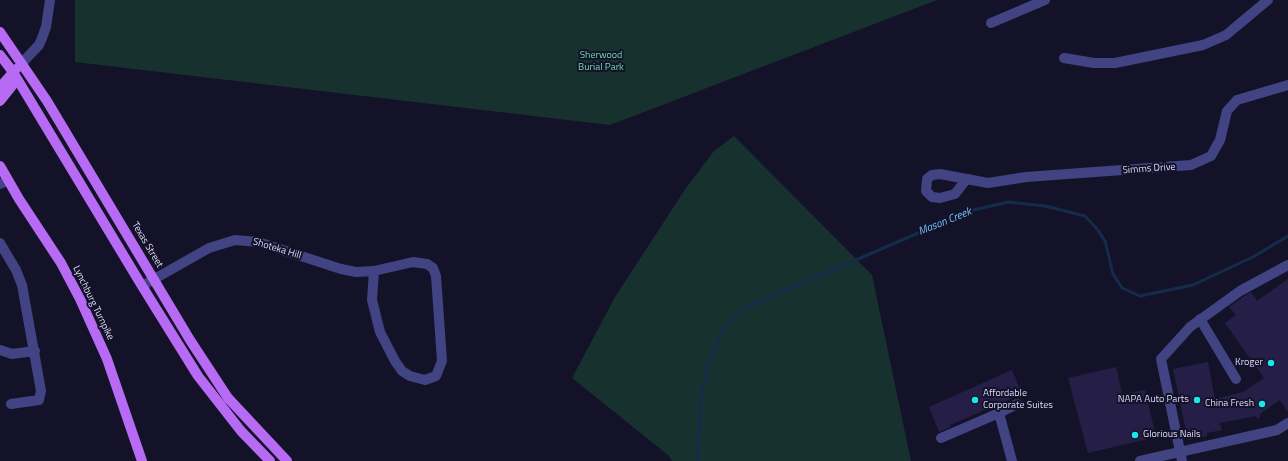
<!DOCTYPE html>
<style>
body{margin:0}
canvas{display:block;background:#141228}
</style>
<canvas width="1288" height="461"></canvas>
<script>
const c = document.querySelector('canvas').getContext('2d');
c.lineJoin = 'round';
function fillPath(path, color) {
  c.fillStyle = color;
  c.fill(path, 'evenodd');
}
function shape(rows) {
  const path = new Path2D();
  for (const r of rows) {
    path.moveTo(r[0], r[1]);
    for (let i = 2; i < r.length; i += 2) path.lineTo(r[i], r[i + 1]);
  }
  return path;
}
function strokePath(path, color, width, dash) {
  c.strokeStyle = color;
  c.lineWidth = width;
  c.lineCap = dash ? 'butt' : 'round';
  c.setLineDash(dash || []);
  c.stroke(path);
}
function label(font, color, halo, rows, align = 'center') {
  c.font = font + ' "Titillium Web",sans-serif';
  c.lineWidth = 4;
  c.setLineDash([]);
  c.textBaseline = 'middle';
  c.strokeStyle = halo;
  c.fillStyle = color;
  for (const [text, x, y, turn = 0] of rows) {
    c.save();
    c.translate(x, y);
    c.rotate((+turn || 0) * Math.PI / 180);
    c.textAlign = isNaN(turn) ? turn : align;
    if (halo) c.strokeText(text, 0, 0);
    c.fillText(text, 0, 0);
    c.restore();
  }
}
fillPath(shape([
 [75,0,937,0,610,125,75,62],
 [734,136,872,275,911,461,672,461,668,455,572,378,615,297,686,188,714,151]
]), '#16312e');
strokePath(shape([
 [698,461,701,398,708,365,723,330,743,309,969,211,1008,202,1045,206,1085,216,1097,229,1105,241,1113,274,1122,288,1140,296,1193,285,1253,257,1288,236]
]), '#132c4b', 3);
fillPath(shape([
 [1288,279,1288,412,1280,400,1261,413,1259,419,1255,416,1220,423,1222,430,1207,433,1207,436,1188,440,1173,369,1208,362,1215,399,1243,392,1264,378,1225,323,1236,315,1229,307,1243,297,1251,292,1257,301],
 [1116,367,1122,394,1145,390,1156,437,1088,453,1068,378],
 [1012,370,1022,394,950,425,951,427,939,432,929,407]
]), '#251f47');
strokePath(shape([
 [991,23,1045,0],
 [1064,58,1094,63,1115,63,1203,45,1226,35,1268,0],
 [22,63,39,45,42,38,46,27,50,0],
 [969,179,965,181,955,194,940,198,932,197,926,191,927,179,932,175,940,174,988,183,1026,177,1191,165,1211,156,1220,140,1227,111,1237,100,1288,85],
 [0,184,7,181],
 [0,243,16,270,22,285,41,391,39,400,11,404],
 [413,262,427,264,433,268,436,276,442,361,436,376,425,380,410,376,402,371,395,361,380,332,372,300,374,271,413,262],
 [142,286,209,248,235,240,258,242,341,269,356,272,374,271],
 [1200,319,1236,379],
 [0,350,12,354,35,351],
 [999,413,1017,404],
 [941,438,999,413,1012,461],
 [1140,461,1277,430,1288,423],
 [1182,461,1161,359,1190,327,1240,291,1288,265]
]), '#414383', 10);
strokePath(shape([
 [0,32,47,101,190,340,228,398,287,461],
 [0,55,13,72,142,286,198,376,241,431,270,461],
 [0,93,2,85,16,69],
 [0,101,12,86,13,72],
 [0,166,19,199,61,263,80,299,107,359,142,461]
]), '#b76bf4', 10);
for (const [x, y, r, color] of [
 [1271,363,4,"#16e8ee"],
 [975,400,4,"#16e8ee"],
 [1197,400,4,"#16e8ee"],
 [1262,404,4,"#16e8ee"],
 [1135,435,4,"#16e8ee"]
]) {
  const dot = new Path2D();
  dot.arc(x, y, r, 0, 2 * Math.PI);
  c.fillStyle = color;
  c.fill(dot);
  strokePath(dot, '#141228', 1.5);
}
label('10px', '#6cd8b5', '#141228', [
 ["Sherwood",601,56],
 ["Burial Park",601,68]
]);
label('10px', '#dddbfc', '#141228', [
 ["Simms Drive",1149,169,-4],
 ["Texas Street",147,245,59],
 ["Shoteka Hill",277,249,17],
 ["Lynchburg Turnpike",93,303,64]
]);
label('10px', '#dddbfc', '#141228', [
 ["Kroger",1263,363],
 ["Affordable",983,394,"left"],
 ["Corporate Suites",983,406,"left"],
 ["NAPA Auto Parts",1189,400],
 ["China Fresh",1254,404],
 ["Glorious Nails",1143,435,"left"]
], 'right');
label('italic 11px', '#71c1f5', '#141228', [
 ["Mason Creek",945,222,-22]
]);
</script>
